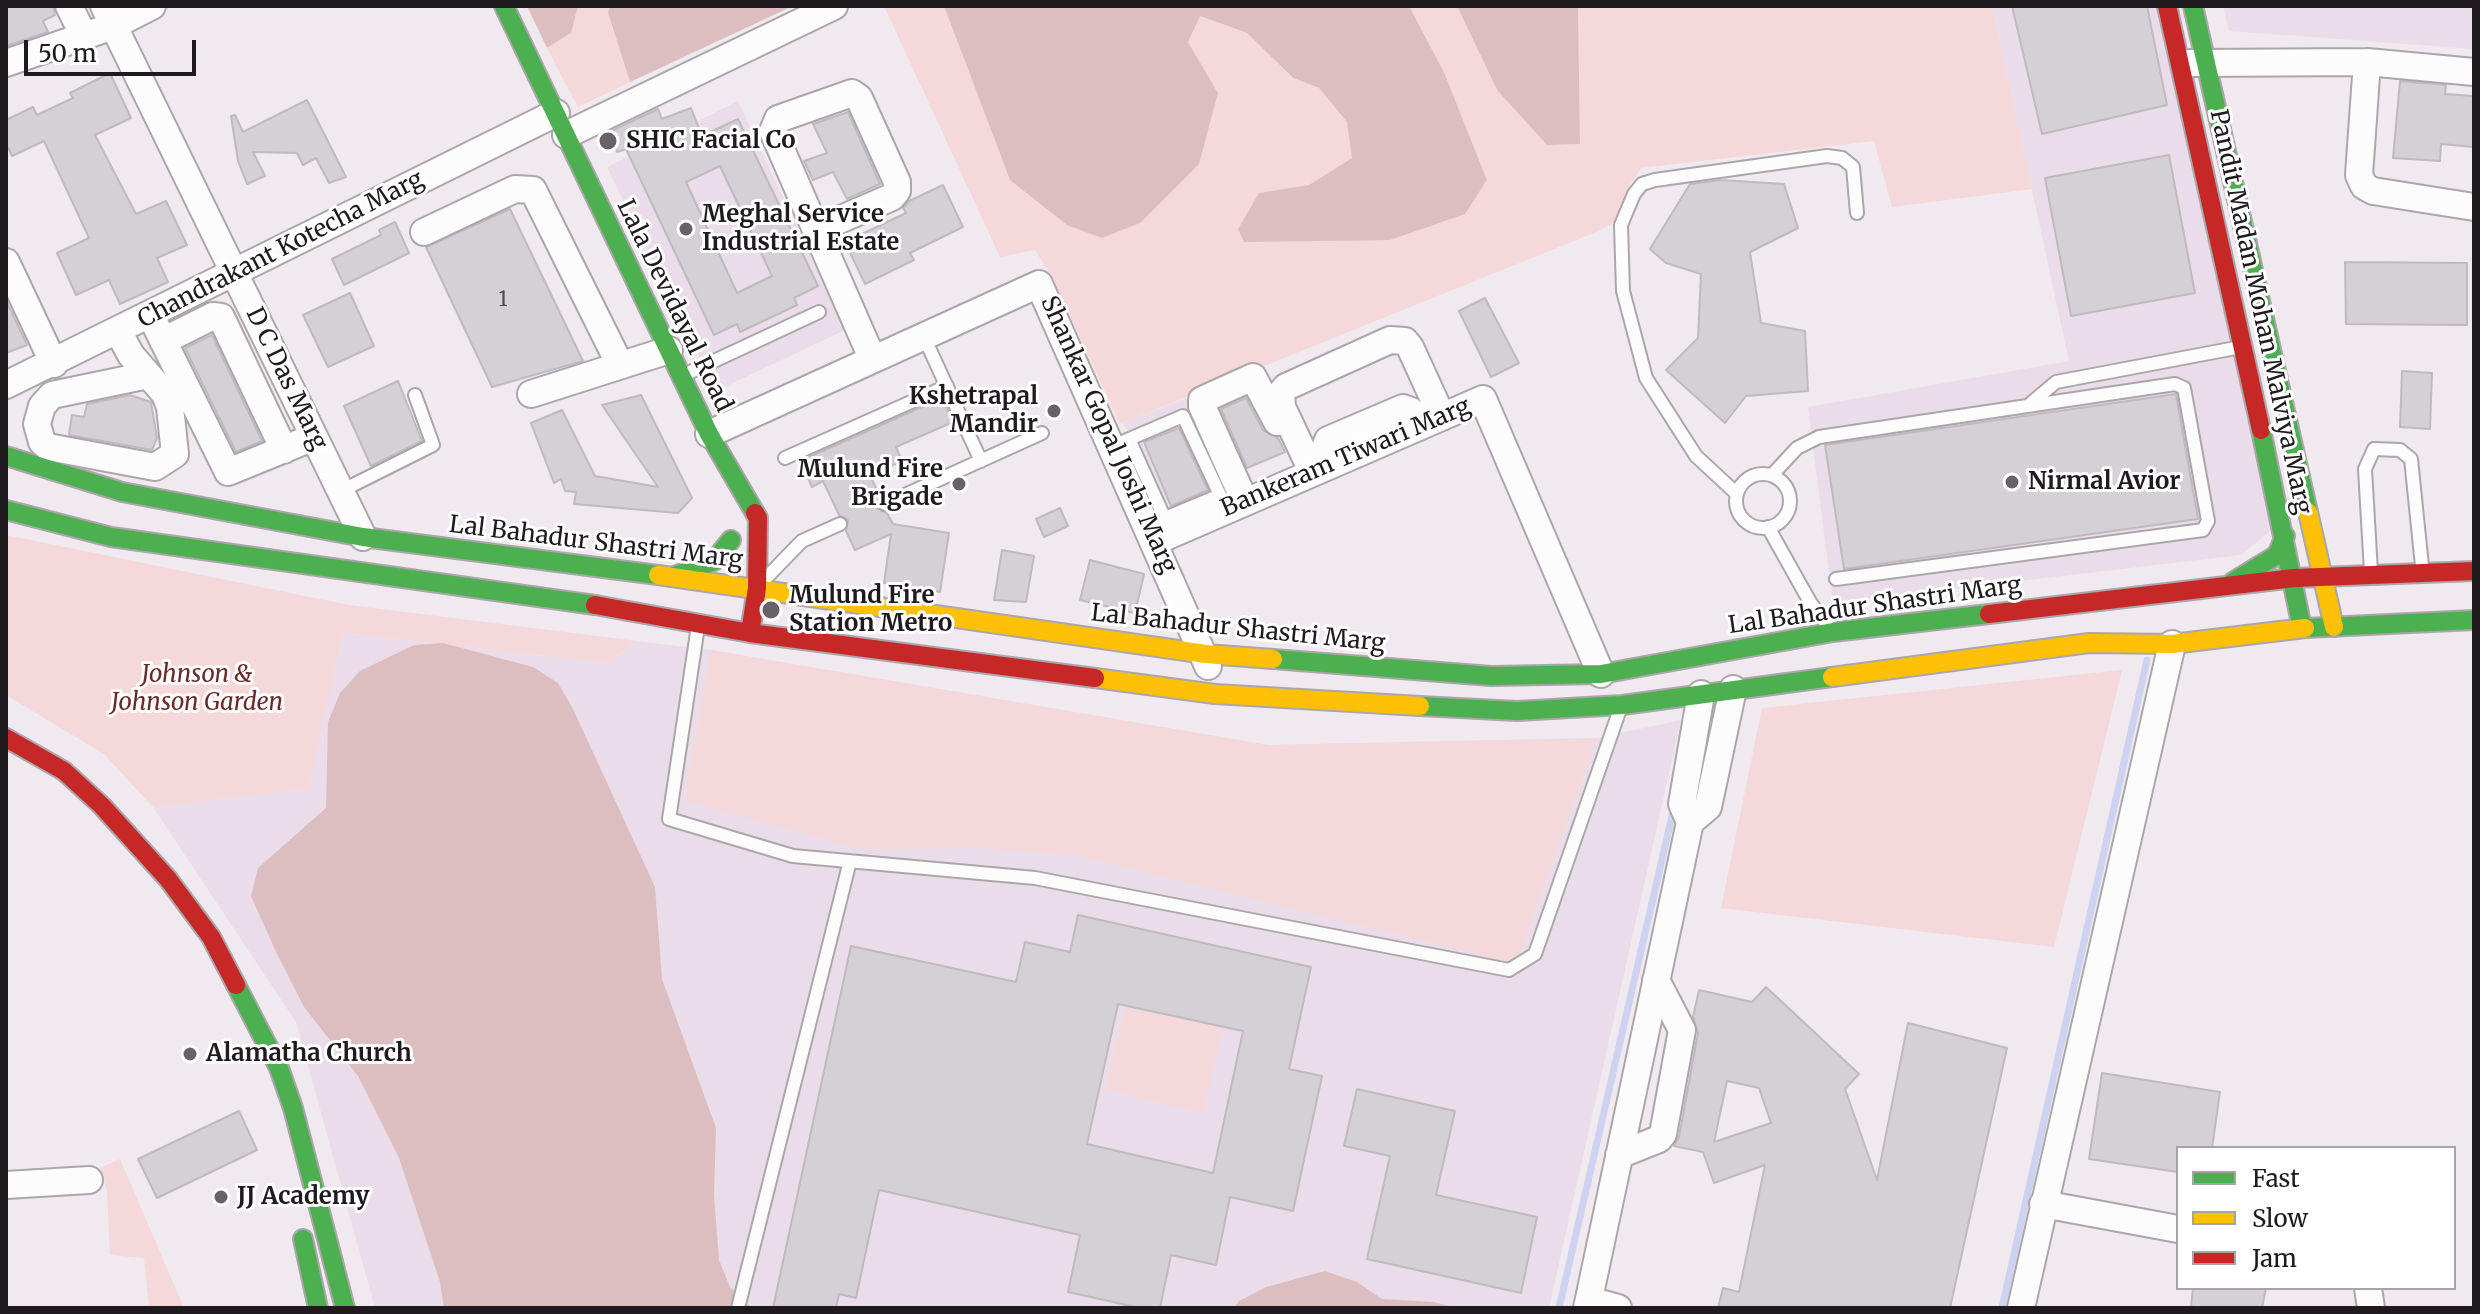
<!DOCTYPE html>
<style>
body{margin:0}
#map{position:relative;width:2480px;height:1314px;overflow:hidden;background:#f0e9ef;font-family:Merriweather,serif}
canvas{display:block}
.frame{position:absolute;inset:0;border:8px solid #1e1a1e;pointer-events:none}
.legend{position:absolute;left:2176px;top:1146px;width:280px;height:144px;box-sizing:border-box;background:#fff;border:2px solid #a5a3a5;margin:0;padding:10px 14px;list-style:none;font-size:24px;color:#1e1a1e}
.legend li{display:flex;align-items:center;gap:16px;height:40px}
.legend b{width:40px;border:2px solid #a5a3a5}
.scale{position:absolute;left:24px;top:40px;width:172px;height:36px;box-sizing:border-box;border:4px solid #1e1a1e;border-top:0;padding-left:10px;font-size:24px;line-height:28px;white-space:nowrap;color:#1e1a1e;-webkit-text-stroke:6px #fff;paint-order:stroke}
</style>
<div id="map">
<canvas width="2480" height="1314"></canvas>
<div class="frame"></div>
<ul class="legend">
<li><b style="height:10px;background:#4caf50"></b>Fast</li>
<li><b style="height:10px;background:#ffc107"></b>Slow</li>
<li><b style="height:10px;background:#c62828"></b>Jam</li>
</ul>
<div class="scale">50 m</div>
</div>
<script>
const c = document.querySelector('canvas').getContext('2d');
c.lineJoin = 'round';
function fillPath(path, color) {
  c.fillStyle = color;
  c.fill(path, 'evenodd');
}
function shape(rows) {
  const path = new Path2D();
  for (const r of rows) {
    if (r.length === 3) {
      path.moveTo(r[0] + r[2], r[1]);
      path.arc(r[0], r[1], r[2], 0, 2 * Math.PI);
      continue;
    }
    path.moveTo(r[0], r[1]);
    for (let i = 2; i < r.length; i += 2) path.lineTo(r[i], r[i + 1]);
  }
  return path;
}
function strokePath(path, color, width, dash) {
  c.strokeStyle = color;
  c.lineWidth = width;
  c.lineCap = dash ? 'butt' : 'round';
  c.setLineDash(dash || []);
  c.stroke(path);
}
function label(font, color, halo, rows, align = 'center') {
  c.font = font + ' Merriweather,serif';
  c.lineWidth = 6;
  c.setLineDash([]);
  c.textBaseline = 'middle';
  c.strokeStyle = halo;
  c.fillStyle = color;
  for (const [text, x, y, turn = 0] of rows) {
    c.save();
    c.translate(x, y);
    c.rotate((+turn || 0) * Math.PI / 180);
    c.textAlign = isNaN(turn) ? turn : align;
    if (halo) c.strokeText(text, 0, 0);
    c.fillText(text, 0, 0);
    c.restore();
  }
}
fillPath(shape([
 [1992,6,2157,6,2275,527,2241,555,1833,603,1808,407,2069,361],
 [2223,6,2474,6,2474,49,2229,31],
 [738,101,845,330,716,391,607,167],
 [1194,395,1228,491,1167,515,1123,423],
 [343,633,606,663,637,641,711,650,1268,745,1597,738,1681,720,1549,1308,375,1308,296,1022,153,807,307,789]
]), '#eadde9');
fillPath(shape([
 [578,6,610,6,608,14,630,82,578,107,547,48,571,33],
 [884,6,944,6,1010,180,1218,93,1188,42,1199,16,1247,33,1292,78,1319,88,1347,122,1353,158,1309,185,1259,193,1390,240,1465,213,1487,180,1444,72,1409,6,1457,6,1497,90,1547,145,1580,144,1578,6,1992,6,2032,189,1892,207,1874,141,1641,168,1628,188,1624,217,1594,233,1120,424,1052,277,1035,250,1000,257],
 [6,535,349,605,637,641,606,663,343,633,308,789,153,807,104,754,6,695],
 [711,650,1268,745,1597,738,1516,963,1074,855,979,848,863,849,684,801],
 [2122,670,2054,947,1721,908,1762,708],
 [1127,998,1224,1023,1202,1113,1105,1089],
 [120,1159,184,1308,149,1308,144,1258,110,1255,107,1191,100,1168]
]), '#f4d8da');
fillPath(shape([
 [527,6,578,6,571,33,547,48],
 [610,6,793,6,630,82,608,13],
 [944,6,1409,6,1444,72,1487,180,1465,214,1390,240,1244,242,1238,229,1259,193,1309,185,1352,158,1347,122,1319,88,1293,78,1247,33,1200,16,1188,42,1218,93,1199,164,1140,223,1102,238,1067,225,1010,180],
 [1457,6,1578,6,1580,144,1547,145,1497,90],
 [443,643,533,667,558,683,573,709,655,887,662,979,716,1128,714,1195,719,1260,730,1287,751,1308,444,1308,440,1282,399,1158,358,1076,304,1007,276,952,251,896,258,868,326,808,328,722,340,693,360,671,414,645],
 [1325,1271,1357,1282,1382,1299,1433,1302,1457,1308,1234,1308,1239,1301,1266,1287]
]), '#dcbec0');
strokePath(shape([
 [1559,1308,1674,807],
 [2002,1308,2147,660]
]), '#cdd2f0', 7);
const building = shape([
 [6,6,53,6,55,15,43,21,48,32,6,46,6,6],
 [2012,6,2147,6,2167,105,2042,134,2012,6],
 [110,73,131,118,95,135,136,214,166,201,187,245,157,258,168,282,120,304,109,280,76,295,57,253,89,238,44,141,12,156,6,143,6,120,33,107,37,115,73,98,70,93,110,73],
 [2400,81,2446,85,2445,94,2474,96,2474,147,2441,144,2440,161,2393,158,2400,81],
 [307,100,346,177,329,183,316,158,303,165,297,153,253,152,265,176,247,184,238,161,231,116,235,115,243,132,307,100],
 [691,108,702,136,738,119,818,286,794,298,797,305,740,332,737,324,714,335,626,149,617,152,609,132,658,109,662,119,691,108],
 [720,166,772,276,737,293,686,182,720,166],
 [848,112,880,184,847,199,833,172,813,180,804,161,827,153,813,124,848,112],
 [2169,155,2195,293,2071,316,2045,178,2169,155],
 [1721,180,1784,184,1798,228,1750,252,1761,323,1805,331,1808,391,1746,396,1725,423,1666,370,1698,338,1701,274,1666,263,1650,249,1690,184,1721,180],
 [943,185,963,227,910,253,914,260,865,284,845,242,906,213,903,208,909,201,943,185],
 [510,209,583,361,492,387,426,247,510,209],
 [395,222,409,253,344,285,332,259,381,235,379,230,395,222],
 [2345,262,2467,263,2467,325,2346,324,2345,262],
 [350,293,374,346,328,367,303,315,350,293],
 [1485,298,1519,363,1491,377,1459,311,1485,298],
 [6,300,27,345,6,353,6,300],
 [212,335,262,441,236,452,185,348,212,335],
 [2402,371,2432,373,2430,429,2400,427,2402,371],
 [398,381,422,441,371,466,344,406,398,381],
 [2176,394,2198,519,1844,569,1825,445,2176,394],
 [130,395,151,402,157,438,152,450,69,435,72,415,84,417,87,404,130,395],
 [641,395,692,498,678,513,574,504,576,492,565,491,561,479,554,483,531,423,562,410,595,476,658,487,602,405,641,395],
 [942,398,953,422,896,447,902,461,870,475,880,497,877,508,887,513,893,524,949,533,940,592,884,583,891,534,855,550,846,531,848,520,839,515,823,481,812,487,800,461,942,398],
 [1246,398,1263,430,1278,438,1285,452,1247,468,1221,409,1246,398],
 [1179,428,1208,490,1171,506,1144,442,1179,428],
 [1060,508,1068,526,1044,537,1036,519,1060,508],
 [1002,550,1034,556,1026,602,994,600,1002,550],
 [1090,560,1144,574,1135,613,1080,600,1090,560],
 [1078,915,1311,967,1289,1069,1322,1076,1293,1211,1230,1197,1216,1265,1171,1255,1160,1308,1140,1308,1068,1292,1080,1235,879,1190,856,1298,839,1294,836,1308,773,1308,851,946,1016,982,1025,942,1070,952,1078,915],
 [1118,1004,1243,1031,1213,1173,1087,1144,1118,1004],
 [1766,987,1859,1074,1845,1089,1877,1180,1908,1023,2007,1048,1950,1308,1718,1308,1723,1288,1739,1292,1765,1165,1714,1183,1703,1152,1674,1146,1679,1137,1698,1033,1693,1017,1699,990,1752,1002,1766,987],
 [1727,1081,1759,1088,1771,1123,1714,1142,1727,1081],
 [2102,1073,2220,1092,2212,1148,2178,1147,2178,1172,2089,1159,2102,1073],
 [1357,1089,1455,1111,1436,1195,1537,1217,1521,1293,1367,1259,1390,1156,1344,1146,1357,1089],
 [239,1111,257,1150,157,1198,138,1159,239,1111],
 [2193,1288,2266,1288,2262,1308,2191,1308,2193,1288]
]);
fillPath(building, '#d4d0d5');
strokePath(building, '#bebabf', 2);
const lane = shape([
 [924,337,981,461],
 [684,375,819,312],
 [2030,404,2056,382,2241,347],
 [1129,439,1165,519],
 [1113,446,1183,416,1227,510],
 [785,458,947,386],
 [1763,501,27],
 [1772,475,1797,448,1819,437,2175,384,2184,388,2208,521,2203,530,1836,579],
 [341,491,433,445,415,395],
 [1737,494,1696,456,1646,378,1623,291,1621,225,1634,194,1642,184,1655,180,1827,156,1842,158,1853,167,1857,213],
 [885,504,1042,433],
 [1160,520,1220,495],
 [1768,527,1810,602,1828,626],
 [2371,572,2365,469,2374,449,2400,450,2411,459,2422,566],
 [766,578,802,541,840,524],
 [698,626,669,819,793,856,1035,878,1509,970,1535,954,1619,712],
 [738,1308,850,861]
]);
const street = shape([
 [69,6,84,36],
 [104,6,363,537],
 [2367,62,2359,175,2364,186,2373,191,2474,207],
 [6,63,113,26,152,6],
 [2190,63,2367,62,2474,72],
 [566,135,834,6],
 [816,230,892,197,897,191,897,182,859,98,852,93,778,119,773,131,816,230,872,358],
 [424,232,515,189,533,190,620,365],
 [6,262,54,364],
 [150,314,228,472,314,437],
 [118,331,131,355,165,394,170,407,175,454,155,467,48,447,42,442,37,424,42,406,52,395,148,375],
 [163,341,213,316,221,317,284,450],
 [6,385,556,113],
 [531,394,669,350],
 [709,434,1039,284,1208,666],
 [1332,464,1325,448,1328,440,1403,408,1411,411,1419,427],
 [1313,473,1282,407,1281,393,1286,387,1390,340,1405,341,1410,347,1442,417],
 [1245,502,1202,406,1202,400,1253,377,1277,422],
 [1156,541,1483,399,1601,674],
 [1690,822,1682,804,1701,694],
 [1619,1155,1659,1139,1663,1134,1682,1030,1656,980],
 [6,1185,89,1180],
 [2043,1204,2178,1229],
 [2368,1288,2371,1308],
 [1589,1300,1618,1308],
 [1587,1308,1690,822,1708,807,1733,689],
 [2021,1308,2172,644]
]);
const fast = shape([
 [504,6,709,434,755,513],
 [2193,6,2308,512],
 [2261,430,2302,628],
 [6,456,122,492,363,537,658,575],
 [6,510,111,537,595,605],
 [672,577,714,561,731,540],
 [2233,582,2277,555,2285,536],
 [2305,628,2474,620],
 [1273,659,1491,676,1601,674,1833,632,1989,614],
 [1420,706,1517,711,1622,705,1832,677],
 [236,985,279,1068,293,1108,345,1308],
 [303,1239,318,1308]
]);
const slow = shape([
 [2308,512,2334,627],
 [658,575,1206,654,1273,659],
 [1832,677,2089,643,2172,644,2305,628],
 [1095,678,1215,694,1420,706]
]);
const jam = shape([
 [2167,6,2261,430],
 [595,605,750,633,1095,678],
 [1989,614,2294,578,2474,571],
 [750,633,757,588,758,518,755,513],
 [6,738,64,771,102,806,168,879,211,937,236,985]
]);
strokePath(lane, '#aba6aa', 16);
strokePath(street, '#aba6aa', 30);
strokePath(fast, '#aba6aa', 22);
strokePath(slow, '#aba6aa', 22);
strokePath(jam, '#aba6aa', 22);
strokePath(lane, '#fdfcfd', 12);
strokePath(street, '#fdfcfd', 26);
strokePath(fast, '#4caf50', 18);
strokePath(slow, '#ffc107', 18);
strokePath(jam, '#c62828', 18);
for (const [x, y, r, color] of [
 [608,141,10,"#686267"],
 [686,229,8,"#686267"],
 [1054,411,8,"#686267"],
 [2012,482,8,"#686267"],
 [959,484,8,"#686267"],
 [771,610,10,"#686267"],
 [190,1054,8,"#686267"],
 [221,1197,8,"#686267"]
]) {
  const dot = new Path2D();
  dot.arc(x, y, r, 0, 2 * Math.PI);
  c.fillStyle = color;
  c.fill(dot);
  strokePath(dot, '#fff', 3);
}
label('20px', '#4e4a4f', null, [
 ["1",503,300]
]);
label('bold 24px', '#1e1a1e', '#fff', [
 ["SHIC Facial Co",626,141],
 ["Meghal Service",702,215],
 ["Industrial Estate",702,243],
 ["Kshetrapal",1038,397,"right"],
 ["Mandir",1038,425,"right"],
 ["Mulund Fire",943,470,"right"],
 ["Brigade",943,498,"right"],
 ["Nirmal Avior",2028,482],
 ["Mulund Fire",789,596],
 ["Station Metro",789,624],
 ["Alamatha Church",206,1054],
 ["JJ Academy",237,1197]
], 'left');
label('24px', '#1e1a1e', '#fff', [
 ["Chandrakant Kotecha Marg",281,250,-27],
 ["Lala Devidayal Road",674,306,64],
 ["Pandit Madan Mohan Malviya Marg",2260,312,78],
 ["D C Das Marg",286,379,64],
 ["Shankar Gopal Joshi Marg",1108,435,66],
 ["Bankeram Tiwari Marg",1346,458,-23],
 ["Lal Bahadur Shastri Marg",596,543,7],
 ["Lal Bahadur Shastri Marg",1875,606,-8],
 ["Lal Bahadur Shastri Marg",1238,629,6]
]);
label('italic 24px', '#6a2b2d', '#fff', [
 ["Johnson &",197,675],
 ["Johnson Garden",197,703]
]);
</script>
